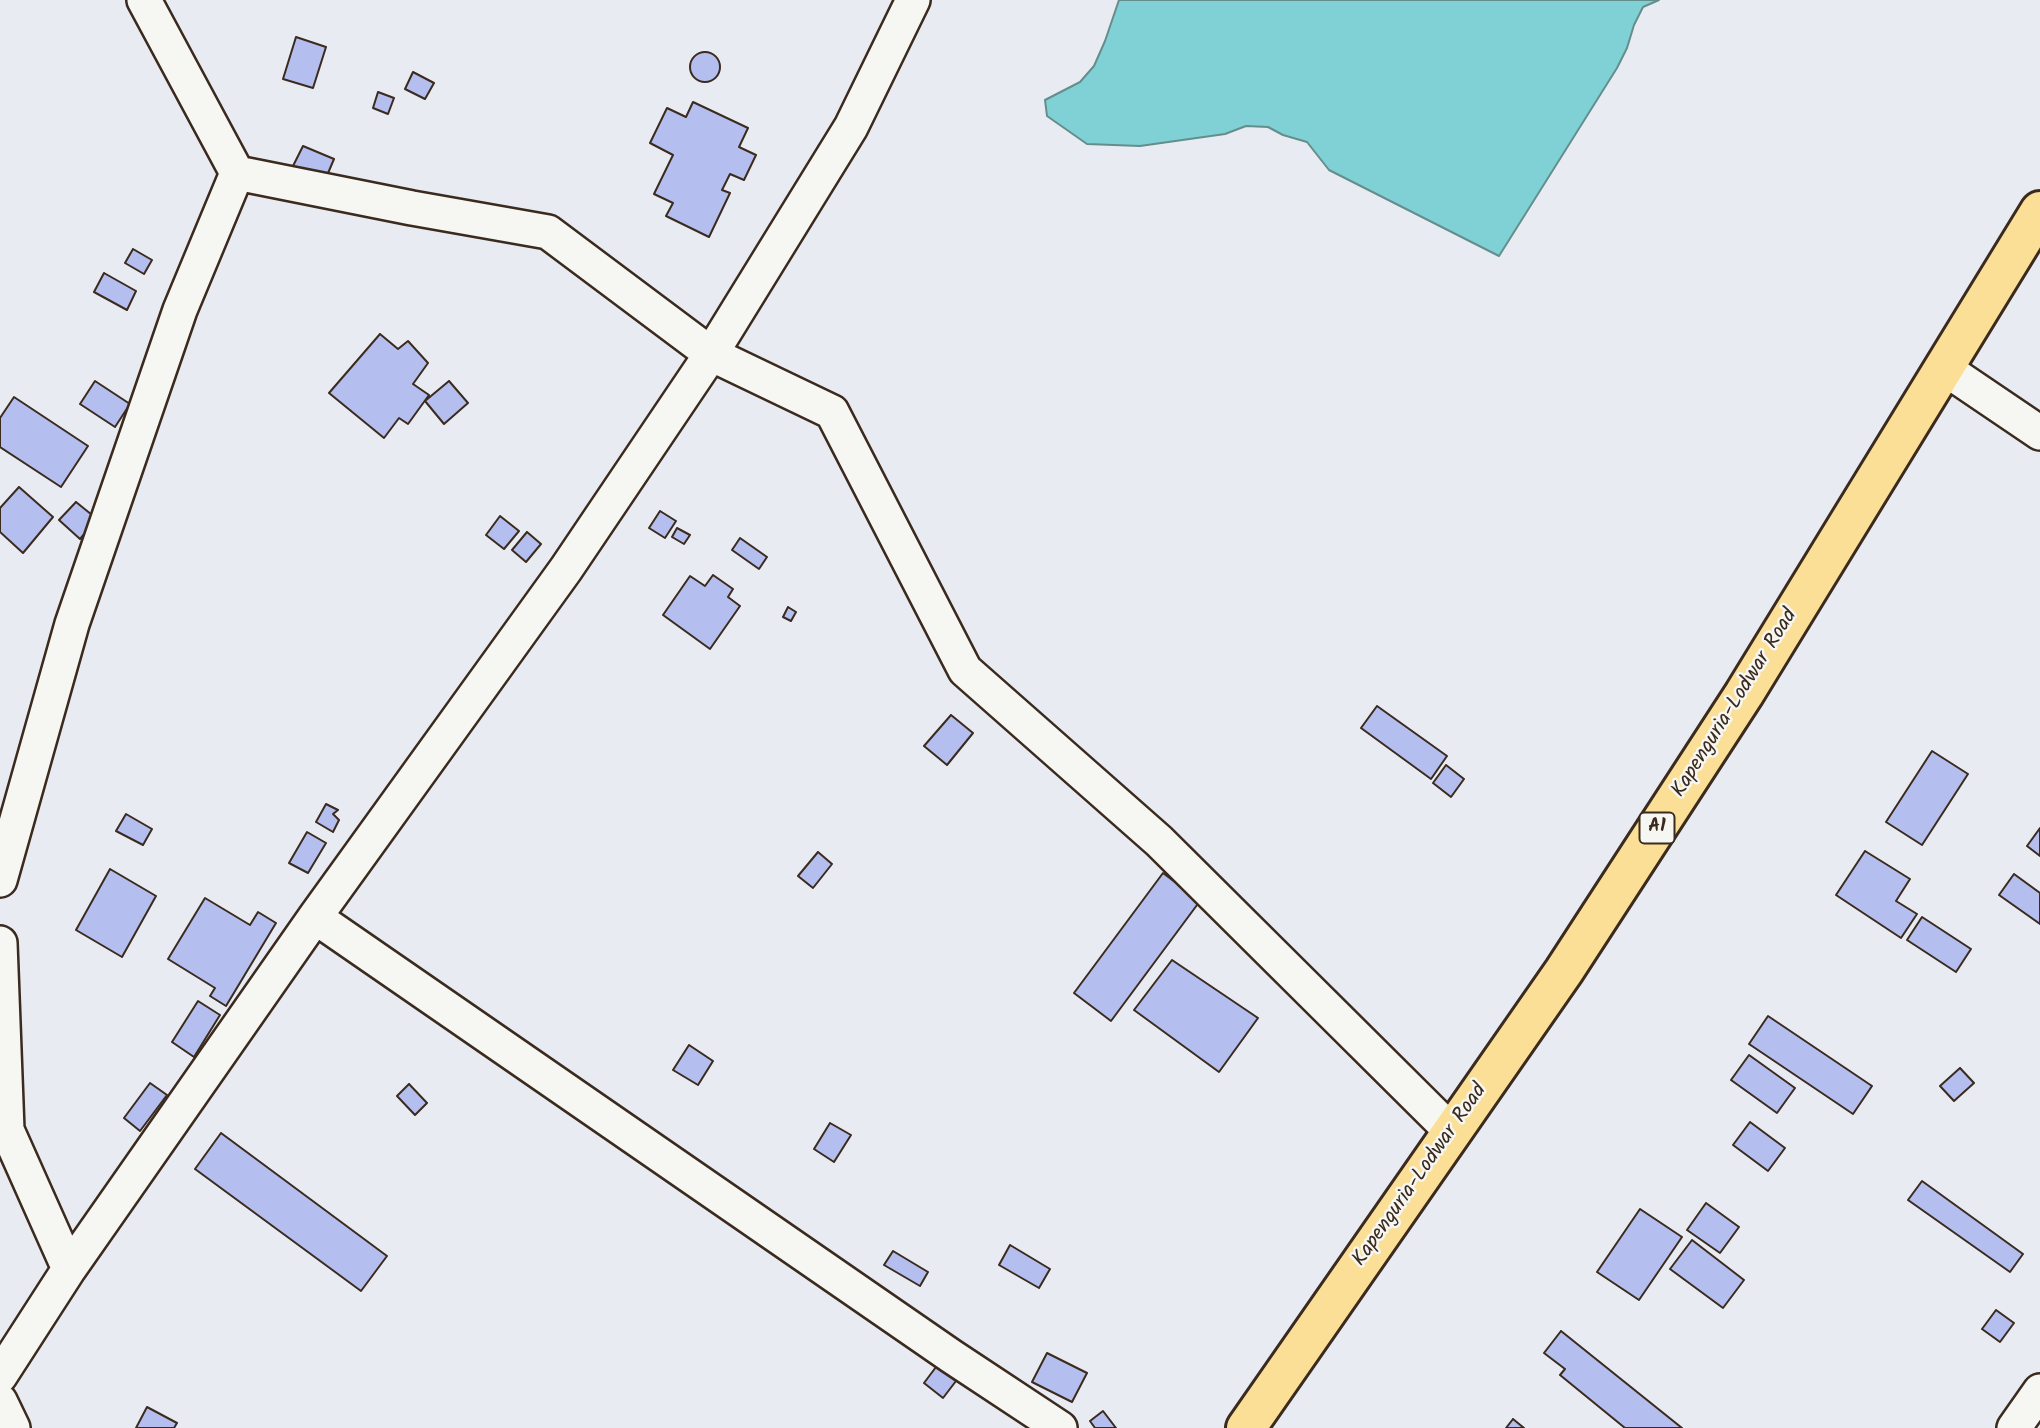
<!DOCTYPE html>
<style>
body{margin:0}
canvas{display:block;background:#e9ebf2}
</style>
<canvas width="2040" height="1428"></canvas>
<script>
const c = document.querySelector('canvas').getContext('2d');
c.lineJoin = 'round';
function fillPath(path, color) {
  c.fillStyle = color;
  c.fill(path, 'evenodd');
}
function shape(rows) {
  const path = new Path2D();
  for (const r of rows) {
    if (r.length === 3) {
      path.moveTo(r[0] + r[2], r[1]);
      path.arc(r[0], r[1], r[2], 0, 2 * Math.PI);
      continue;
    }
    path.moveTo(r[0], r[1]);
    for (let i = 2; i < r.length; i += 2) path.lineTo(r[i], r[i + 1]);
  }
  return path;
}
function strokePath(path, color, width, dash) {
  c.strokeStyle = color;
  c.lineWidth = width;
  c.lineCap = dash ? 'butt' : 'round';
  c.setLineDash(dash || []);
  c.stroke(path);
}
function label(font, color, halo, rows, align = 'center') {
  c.font = font + ' Kalam,sans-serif';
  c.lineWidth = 5;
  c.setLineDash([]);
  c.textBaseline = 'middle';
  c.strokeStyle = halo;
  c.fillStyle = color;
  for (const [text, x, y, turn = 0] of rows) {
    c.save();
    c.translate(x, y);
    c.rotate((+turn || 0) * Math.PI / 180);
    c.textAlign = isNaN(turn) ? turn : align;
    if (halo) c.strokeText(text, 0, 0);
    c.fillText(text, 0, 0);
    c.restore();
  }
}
const water = shape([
 [1119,0,1659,0,1643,7,1634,25,1627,48,1617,68,1499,256,1329,170,1307,142,1283,135,1268,127,1246,126,1225,134,1140,146,1087,144,1047,116,1045,100,1080,82,1094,66,1105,41,1119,0]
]);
fillPath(water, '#80d1d5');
strokePath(water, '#648e8c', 2);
const building = shape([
 [296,37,326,47,313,88,283,79,296,37],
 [705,67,15],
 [413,72,434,83,425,99,405,89,413,72],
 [378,92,394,98,388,114,373,108,378,92],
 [693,102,748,128,739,147,756,155,744,180,730,174,722,190,730,193,709,237,666,216,673,203,654,194,673,155,650,143,667,108,686,117,693,102],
 [303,146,334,159,323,185,290,172,303,146],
 [133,249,152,260,144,274,125,263,133,249],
 [104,273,136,291,127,310,94,292,104,273],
 [380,334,398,349,408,341,428,363,413,384,429,395,408,424,399,418,384,438,329,393,380,334],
 [95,381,130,404,115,427,80,404,95,381],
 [449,381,468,403,444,424,425,401,449,381],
 [14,397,88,446,61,487,0,447,0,418,14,397],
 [19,487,53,517,23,553,0,532,0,508,19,487],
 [76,502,97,519,80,539,59,520,76,502],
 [660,511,676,521,665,538,649,528,660,511],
 [500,516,519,531,504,549,486,535,500,516],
 [677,528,690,535,684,544,672,537,677,528],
 [527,532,541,544,526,562,512,550,527,532],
 [740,538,767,557,759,569,732,550,740,538],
 [713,575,733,589,728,597,740,606,710,649,663,615,690,576,705,586,713,575],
 [788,607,796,612,791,621,783,617,788,607],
 [1377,706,1447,756,1431,779,1361,728,1377,706],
 [951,715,973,733,947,765,924,746,951,715],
 [1932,751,1968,774,1922,845,1886,822,1932,751],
 [1446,765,1464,779,1451,797,1433,783,1446,765],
 [326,804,338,810,333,814,339,820,333,832,316,822,326,804],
 [126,814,152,829,143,845,116,831,126,814],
 [2040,828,2040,856,2027,846,2040,828],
 [307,832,326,843,308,873,289,863,307,832],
 [1865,851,1910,879,1896,901,1917,914,1901,938,1836,895,1865,851],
 [818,852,832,864,813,888,798,876,818,852],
 [110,869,156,896,122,957,76,930,110,869],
 [1163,873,1200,901,1111,1021,1074,993,1163,873],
 [2014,874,2040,893,2040,924,1999,895,2014,874],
 [205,898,250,925,258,912,276,923,226,1006,210,996,215,988,168,959,205,898],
 [1922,917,1971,949,1956,972,1907,940,1922,917],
 [1172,960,1258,1018,1219,1072,1134,1010,1172,960],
 [198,1001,220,1015,194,1057,172,1042,198,1001],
 [1768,1016,1872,1086,1853,1114,1749,1044,1768,1016],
 [689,1045,713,1061,698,1085,673,1070,689,1045],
 [1749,1055,1795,1088,1777,1113,1731,1080,1749,1055],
 [1960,1068,1974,1083,1954,1101,1940,1086,1960,1068],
 [150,1083,167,1095,140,1131,124,1118,150,1083],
 [409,1084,427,1103,415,1115,397,1096,409,1084],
 [1750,1122,1785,1148,1768,1171,1733,1145,1750,1122],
 [830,1123,851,1135,834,1162,814,1149,830,1123],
 [221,1133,387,1256,361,1291,195,1169,221,1133],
 [1922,1181,2023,1254,2010,1272,1908,1200,1922,1181],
 [1706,1203,1739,1227,1720,1253,1687,1230,1706,1203],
 [1640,1209,1682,1237,1639,1300,1597,1272,1640,1209],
 [1692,1240,1744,1280,1723,1308,1670,1269,1692,1240],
 [1010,1245,1050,1269,1039,1288,999,1265,1010,1245],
 [893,1251,928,1272,920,1286,884,1265,893,1251],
 [1996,1310,2014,1323,2000,1342,1982,1329,1996,1310],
 [1561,1331,1682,1428,1625,1428,1560,1375,1565,1369,1544,1353,1561,1331],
 [1047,1353,1087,1373,1072,1402,1032,1382,1047,1353],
 [936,1367,956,1381,943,1398,924,1383,936,1367],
 [147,1407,177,1423,174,1428,136,1428,147,1407],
 [1103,1411,1116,1428,1095,1428,1090,1421,1103,1411],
 [1513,1419,1524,1428,1506,1428,1513,1419]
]);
fillPath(building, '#b4bff0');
strokePath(building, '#3b2a1e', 2);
const minor = shape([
 [144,0,237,173],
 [237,173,412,208,548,232,711,354,832,412,965,670,1159,841,1452,1132],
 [1944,368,2040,433],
 [0,880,72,624,180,310,237,173],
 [315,917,951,1356,1060,1428],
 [0,943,7,1130],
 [0,1120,7,1130,69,1269],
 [0,1376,69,1269,315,917,566,569,711,354,851,127,913,0],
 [0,1401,13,1428],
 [2014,1428,2040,1391]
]);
const trunk = shape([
 [1246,1428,1564,971,1744,694,2040,211]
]);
strokePath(minor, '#3b2a1e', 38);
strokePath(trunk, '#3b2a1e', 44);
strokePath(minor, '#f6f6f2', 33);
strokePath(trunk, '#fbdf96', 38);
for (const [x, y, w] of [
 [1657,828,35]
]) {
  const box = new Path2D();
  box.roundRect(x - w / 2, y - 15.5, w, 31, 5);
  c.fillStyle = '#f6f6f2';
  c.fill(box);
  strokePath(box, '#3b2a1e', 2);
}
label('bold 19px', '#3b2a1e', null, [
 ["A1",1657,828]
]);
label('21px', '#3b2a1e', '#f6f6f2', [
 ["Kapenguria-Lodwar Road",1736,704,-58],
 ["Kapenguria-Lodwar Road",1421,1176,-55]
]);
</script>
